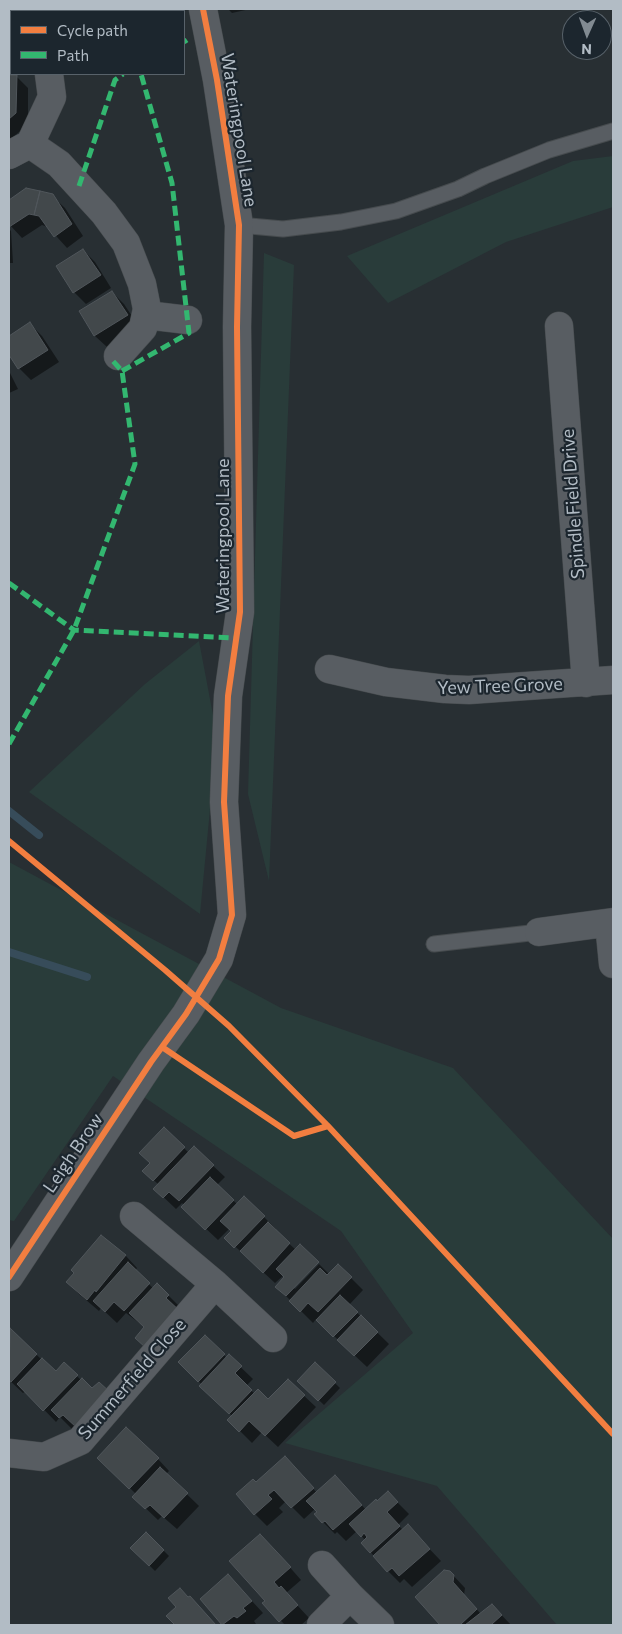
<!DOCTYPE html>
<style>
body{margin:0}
#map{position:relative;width:622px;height:1634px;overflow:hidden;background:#282f33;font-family:Commissioner,sans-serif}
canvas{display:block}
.frame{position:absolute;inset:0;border:10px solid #b2bcc5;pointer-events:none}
.legend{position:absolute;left:10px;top:10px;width:175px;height:65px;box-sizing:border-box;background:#1c262e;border:1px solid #58626a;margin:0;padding:6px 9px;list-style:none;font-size:15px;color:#b2bcc5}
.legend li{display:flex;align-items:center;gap:10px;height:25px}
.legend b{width:25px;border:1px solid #58626a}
.north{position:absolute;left:562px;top:10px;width:50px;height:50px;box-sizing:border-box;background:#1c262e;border:1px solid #58626a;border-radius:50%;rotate:182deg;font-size:14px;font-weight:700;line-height:20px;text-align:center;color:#b2bcc5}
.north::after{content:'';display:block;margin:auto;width:18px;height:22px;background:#828b92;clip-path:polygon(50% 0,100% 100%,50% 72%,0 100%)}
</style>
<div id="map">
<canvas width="622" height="1634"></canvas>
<div class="frame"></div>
<ul class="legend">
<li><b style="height:6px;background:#f27e40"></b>Cycle path</li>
<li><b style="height:6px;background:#33b770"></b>Path</li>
</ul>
<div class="north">N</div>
</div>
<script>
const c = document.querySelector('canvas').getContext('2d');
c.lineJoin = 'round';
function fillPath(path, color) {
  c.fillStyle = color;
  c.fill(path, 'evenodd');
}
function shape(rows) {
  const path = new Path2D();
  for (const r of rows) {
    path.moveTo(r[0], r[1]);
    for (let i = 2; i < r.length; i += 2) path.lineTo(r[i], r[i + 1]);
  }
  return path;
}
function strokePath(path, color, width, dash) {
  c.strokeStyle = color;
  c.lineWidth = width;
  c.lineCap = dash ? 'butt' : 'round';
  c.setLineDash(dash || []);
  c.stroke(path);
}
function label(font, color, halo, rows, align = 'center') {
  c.font = font + ' Commissioner,sans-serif';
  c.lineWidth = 4.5;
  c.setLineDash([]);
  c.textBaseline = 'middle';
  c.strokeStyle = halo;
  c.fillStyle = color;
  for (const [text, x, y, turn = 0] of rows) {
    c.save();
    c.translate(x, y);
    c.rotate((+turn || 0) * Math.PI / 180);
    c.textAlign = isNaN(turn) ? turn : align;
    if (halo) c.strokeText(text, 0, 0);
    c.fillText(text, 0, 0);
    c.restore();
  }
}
fillPath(shape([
 [613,156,613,207,506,242,388,303,347,256,573,161],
 [264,253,294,265,269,881,248,794],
 [199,641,217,736,200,914,29,792,145,684],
 [9,862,281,1008,453,1068,613,1239,613,1625,557,1625,437,1486,285,1443,413,1333,341,1231,113,1076,14,1221,9,1220]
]), '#293c3a');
fillPath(shape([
 [9,9,38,9,38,11,11,11,11,69,9,69],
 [228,9,250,9,232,13],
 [9,76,16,76,28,88,28,125,9,140],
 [26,189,52,196,65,208,83,236,67,248,48,227,42,225,22,238,9,224,9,201],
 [9,229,11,231,13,263,9,263],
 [83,250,95,262,111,288,86,304,74,292],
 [112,292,124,304,139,327,107,347,95,336,80,312],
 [30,324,42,336,59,362,31,380,19,368,9,353,9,338],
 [9,371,18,389,9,393],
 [164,1129,189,1153,194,1148,225,1177,217,1185,238,1205,264,1217,276,1229,274,1230,296,1250,293,1287,295,1289,319,1264,329,1274,338,1265,363,1290,349,1305,389,1344,367,1367,316,1319,313,1323,277,1287,286,1277,284,1275,275,1283,226,1238,232,1231,230,1228,218,1240,183,1207,184,1205,182,1203,176,1209,155,1189,159,1185,144,1171,151,1164],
 [101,1236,126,1256,137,1268,135,1271,154,1289,168,1295,180,1307,146,1328,126,1313,117,1323,101,1308,99,1311,79,1294,67,1282],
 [10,1330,56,1373,64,1364,81,1380,75,1426,72,1429,60,1417,56,1422,26,1391,23,1393,9,1380],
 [205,1336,227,1358,229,1356,253,1379,246,1386,255,1394,268,1401,288,1381,316,1407,278,1447,262,1432,252,1443,229,1420,233,1417,180,1362],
 [315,1364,340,1388,324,1405,299,1381],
 [99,1458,158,1459,169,1471,166,1474,199,1506,177,1529,162,1516,158,1520,134,1497,136,1494],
 [297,1470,317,1493,347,1489,366,1510,388,1493,409,1514,398,1525,403,1530,419,1538,441,1561,412,1587,404,1579,400,1583,388,1571,362,1543,365,1540,357,1531,346,1541,337,1532,335,1534,316,1515,318,1512,315,1509,304,1519,286,1501,279,1508,283,1512,267,1526,255,1514,256,1484],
 [146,1533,169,1556,155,1571,132,1548],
 [272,1547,301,1580,286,1593,309,1618,301,1625,285,1625,264,1603,267,1601],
 [450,1572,465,1588,464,1595,480,1613,482,1614,492,1605,511,1625,442,1625,416,1597],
 [228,1575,263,1613,254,1621,256,1624,254,1625,224,1625,201,1599]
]), '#0007');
strokePath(shape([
 [9,811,39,835],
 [9,952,87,977]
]), '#374c5a', 8);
const building = shape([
 [9,9,26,9,26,11,11,11,11,21,9,21,9,9],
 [9,75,17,75,16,113,9,119,9,75],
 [26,188,40,191,34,215,29,214,9,227,9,200,26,188],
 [40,191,53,194,72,224,54,237,39,216,34,215,40,191],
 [83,249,101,275,73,293,56,266,83,249],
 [112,291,128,315,94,336,79,311,112,291],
 [30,322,48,350,18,369,9,355,9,336,30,322],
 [164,1127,185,1147,153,1181,142,1171,150,1163,139,1153,164,1127],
 [194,1146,214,1165,179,1201,169,1192,163,1198,153,1189,194,1146],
 [210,1177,234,1200,205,1230,181,1207,210,1177],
 [244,1196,265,1216,234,1248,224,1238,231,1231,220,1221,244,1196],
 [268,1222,290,1243,263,1273,240,1251,268,1222],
 [101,1235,126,1255,96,1292,95,1290,87,1300,66,1282,74,1273,71,1270,101,1235],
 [300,1244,319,1262,286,1296,275,1287,284,1277,276,1269,300,1244],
 [128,1262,150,1283,124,1311,114,1302,105,1312,93,1301,128,1262],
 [338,1264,352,1277,318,1312,308,1303,300,1312,289,1301,320,1268,327,1275,338,1264],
 [157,1283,169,1295,166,1298,182,1313,146,1348,135,1338,144,1327,129,1313,157,1283],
 [340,1295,358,1312,333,1337,316,1320,340,1295],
 [361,1315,378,1332,354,1356,337,1340,361,1315],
 [10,1328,37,1354,11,1382,9,1381,10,1328],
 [205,1335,225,1354,198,1382,178,1362,205,1335],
 [229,1354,242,1366,235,1373,252,1390,229,1414,199,1386,229,1354],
 [42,1358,56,1371,64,1362,78,1375,43,1411,17,1384,42,1358],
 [315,1362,336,1382,318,1401,297,1381,315,1362],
 [82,1378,92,1388,99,1382,111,1393,77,1428,63,1415,59,1418,51,1410,82,1378],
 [288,1379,305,1395,265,1436,249,1421,239,1432,227,1420,258,1389,268,1399,288,1379],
 [126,1427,159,1458,129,1489,97,1458,126,1427],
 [285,1456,314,1488,291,1508,274,1490,268,1495,272,1499,254,1515,236,1494,253,1479,256,1482,285,1456],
 [160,1467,188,1493,164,1518,150,1505,145,1509,132,1497,160,1467],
 [335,1475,362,1505,333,1530,325,1521,322,1523,314,1514,317,1512,306,1501,335,1475],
 [388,1491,398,1502,387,1512,400,1526,370,1553,361,1543,367,1537,364,1533,361,1537,349,1524,376,1499,377,1501,388,1491],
 [408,1524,430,1549,399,1576,392,1568,387,1572,373,1556,408,1524],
 [146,1532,164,1550,149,1566,130,1548,146,1532],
 [260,1534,291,1567,274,1582,279,1588,281,1586,298,1605,279,1622,262,1603,265,1601,229,1561,260,1534],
 [444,1570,450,1571,454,1575,453,1582,477,1609,460,1625,440,1625,415,1597,444,1570],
 [228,1574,252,1601,243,1608,246,1611,237,1618,234,1616,222,1625,200,1599,228,1574],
 [180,1588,188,1597,190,1596,216,1625,175,1625,166,1616,176,1607,168,1598,180,1588],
 [492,1604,502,1615,492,1624,493,1625,465,1625,492,1604]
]);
fillPath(building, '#42484b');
strokePath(building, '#50565b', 1);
const lane = shape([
 [239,225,283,229,341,222,396,211,458,189,485,176,549,150,613,131],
 [434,944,539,932]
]);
const street = shape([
 [46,11,46,9],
 [30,144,59,164,104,213,126,243,142,284,147,309,143,328,118,356],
 [9,155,30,144,52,97,49,74],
 [146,315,188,320],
 [559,326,586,683],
 [329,669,386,682,445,689,469,690,613,680],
 [609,923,613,964],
 [539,932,613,922],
 [134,1216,215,1284,273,1338],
 [9,1277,151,1062,186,1014,219,959,232,915,224,802,228,696,240,612,237,327,239,225,217,80,203,9],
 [9,1453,44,1457,80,1441,215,1284],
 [322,1565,350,1596],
 [321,1625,350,1596,380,1625]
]);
strokePath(lane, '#464b4e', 17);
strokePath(street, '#464b4e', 29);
strokePath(lane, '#585d62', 15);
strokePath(street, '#585d62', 28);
strokePath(shape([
 [123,9,124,11],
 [184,42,187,40],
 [79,186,115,80,123,74],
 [122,371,189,333,172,183,141,74],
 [9,583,74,630,236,638],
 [9,744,74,630,135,464,122,371,112,360]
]), '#33b770', 5, [10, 5]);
strokePath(shape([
 [9,841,165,970,229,1026,328,1126,613,1434],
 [162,1047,294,1136,328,1126],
 [9,1277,151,1062,186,1014,219,959,232,915,224,802,228,696,240,612,237,327,239,225,217,80,203,9]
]), '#f27e40', 6);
label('18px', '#b2bcc5', '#1c262e', [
 ["Wateringpool Lane",239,130,81],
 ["Spindle Field Drive",573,504,-94],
 ["Wateringpool Lane",223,536,-90],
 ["Yew Tree Grove",500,686,-2],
 ["Leigh Brow",73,1153,-56],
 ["Summerfield Close",132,1379,-49]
]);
</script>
